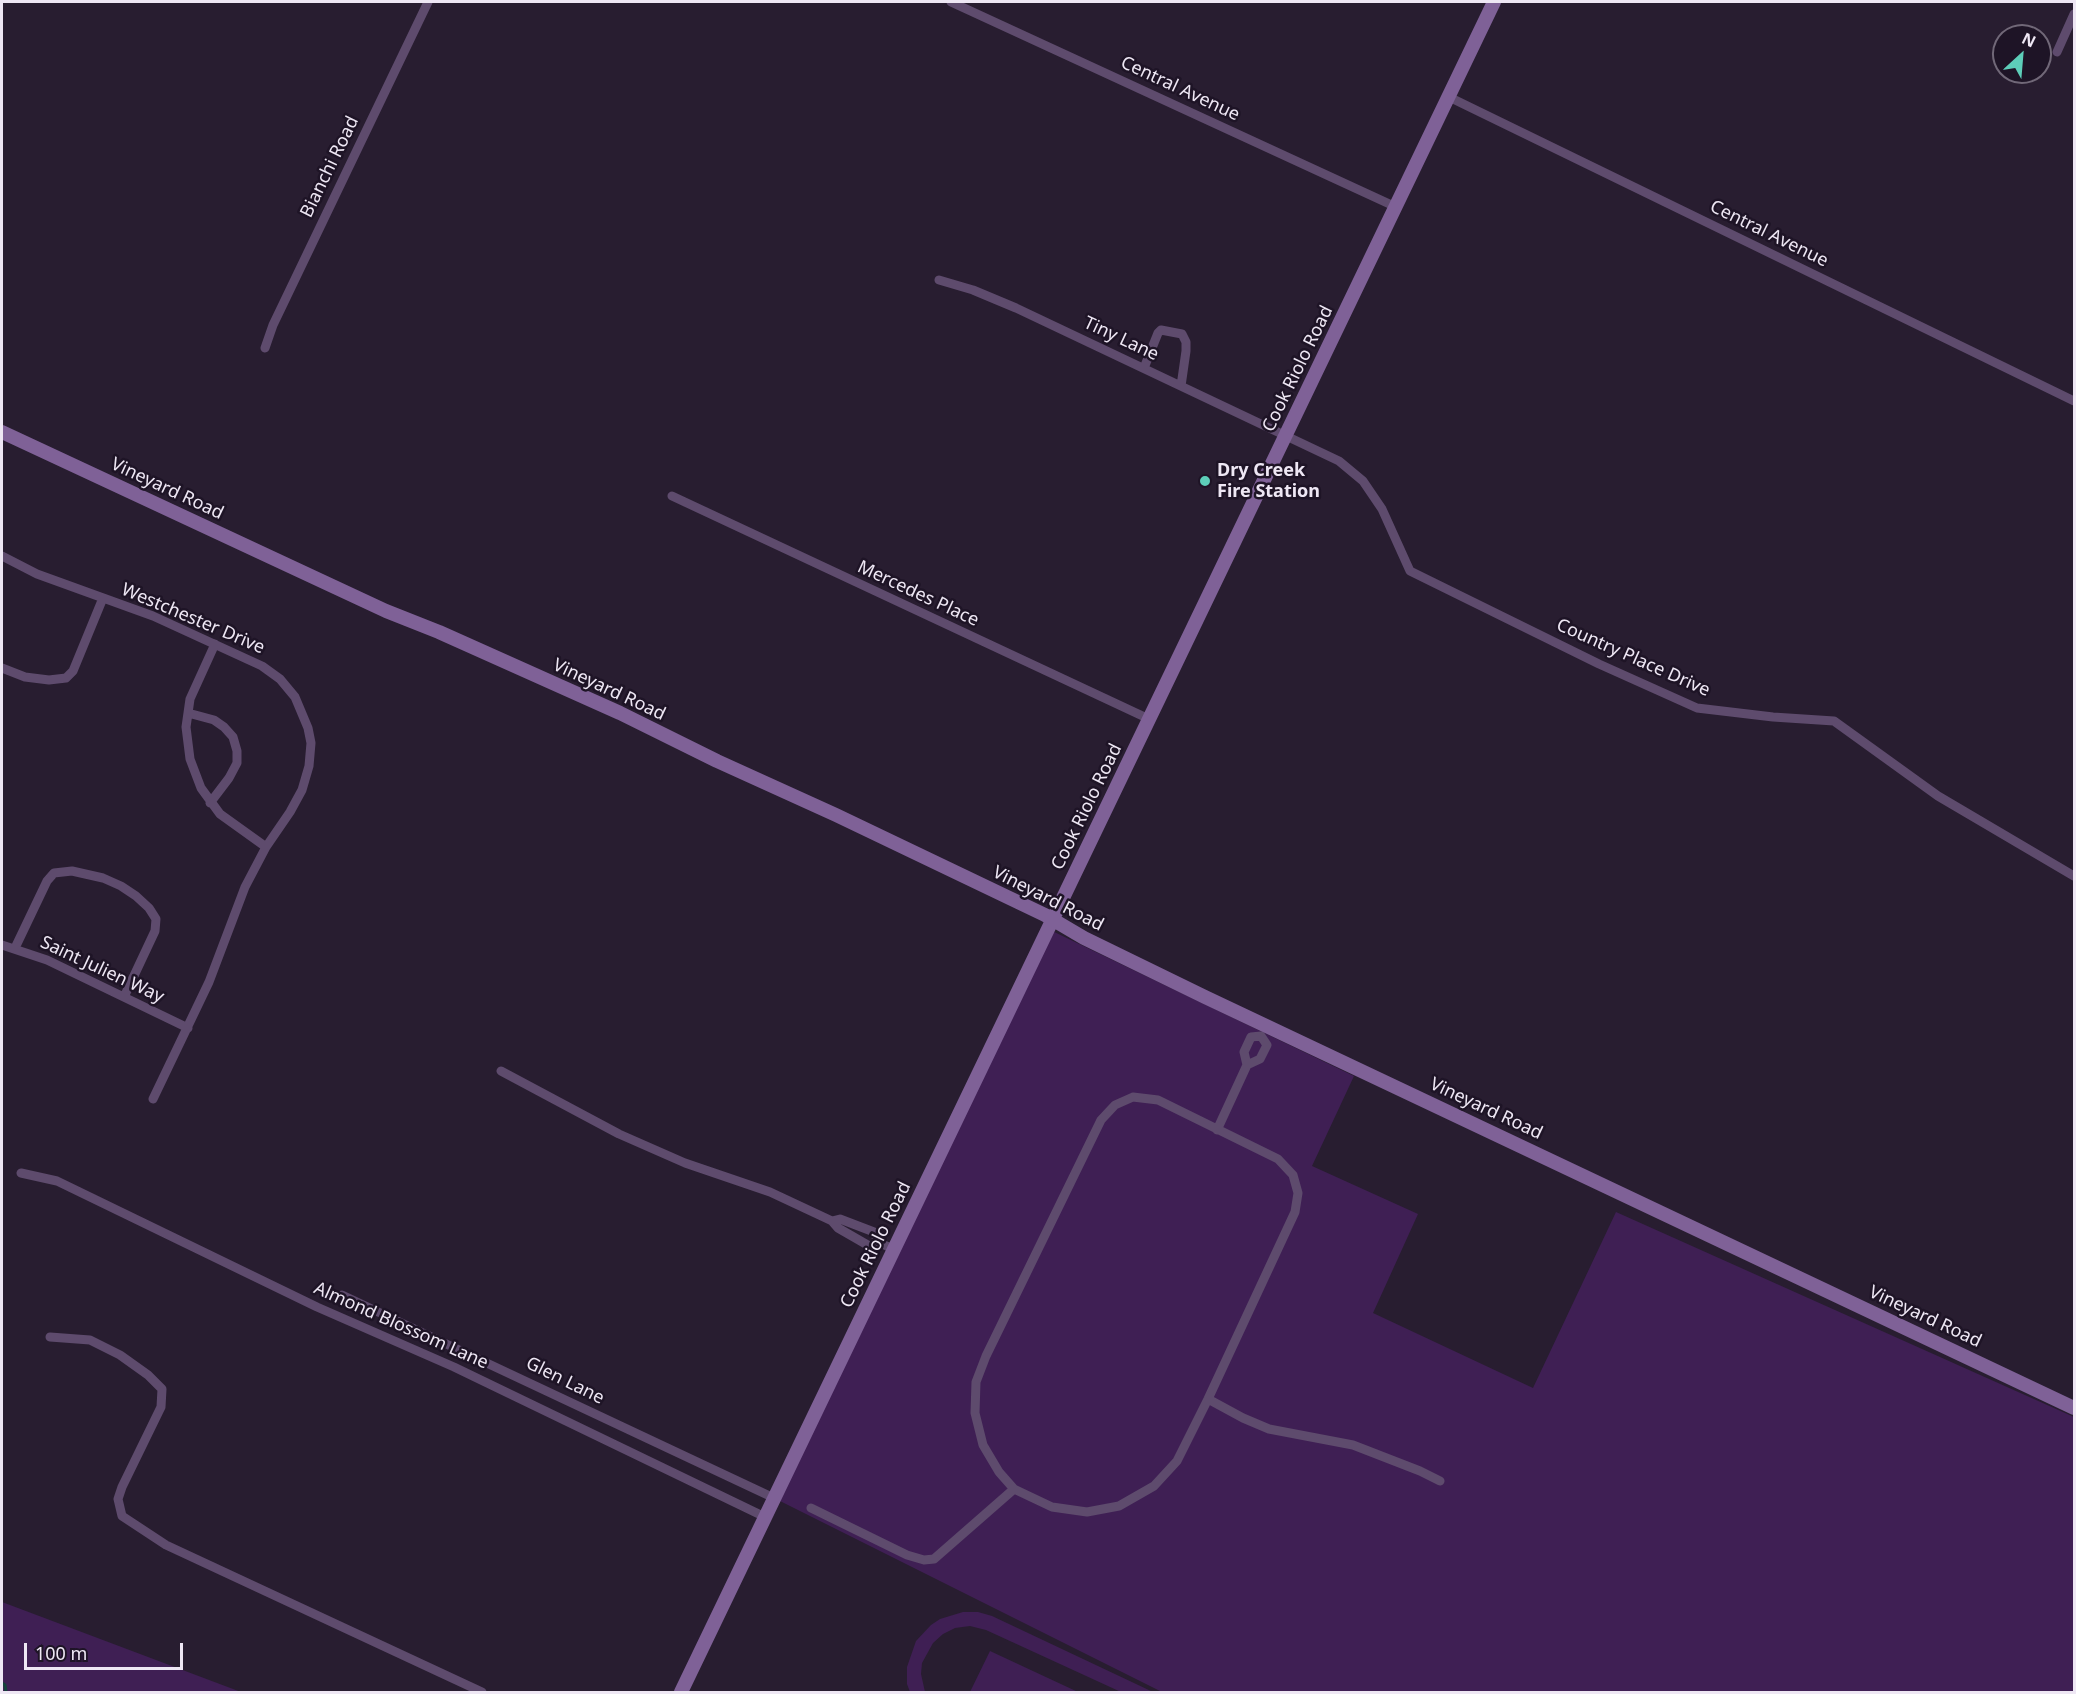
<!DOCTYPE html>
<style>
body{margin:0}
#map{position:relative;width:2076px;height:1694px;overflow:hidden;background:#281d30;font-family:"Noto Sans",sans-serif}
canvas{display:block}
.frame{position:absolute;inset:0;border:3px solid #eee7f4;pointer-events:none}
.north{position:absolute;left:1992px;top:24px;width:60px;height:60px;box-sizing:border-box;background:#1e1426;border:2px solid #716878;border-radius:50%;rotate:26deg;font-size:16px;font-weight:700;line-height:24px;text-align:center;color:#eee7f4}
.north::after{content:'';display:block;margin:auto;width:21px;height:27px;background:#5dceb9;clip-path:polygon(50% 0,100% 100%,50% 72%,0 100%)}
.scale{position:absolute;left:24px;top:1643px;width:159px;height:27px;box-sizing:border-box;border:3px solid #eee7f4;border-top:0;padding-left:8px;font-size:18px;line-height:21px;white-space:nowrap;color:#eee7f4;-webkit-text-stroke:4px #1e1426;paint-order:stroke}
</style>
<div id="map">
<canvas width="2076" height="1694"></canvas>
<div class="frame"></div>
<div class="north">N</div>
<div class="scale">100 m</div>
</div>
<script>
const c = document.querySelector('canvas').getContext('2d');
c.lineJoin = 'round';
function fillPath(path, color) {
  c.fillStyle = color;
  c.fill(path, 'evenodd');
}
function shape(rows) {
  const path = new Path2D();
  for (const r of rows) {
    path.moveTo(r[0], r[1]);
    for (let i = 2; i < r.length; i += 2) path.lineTo(r[i], r[i + 1]);
  }
  return path;
}
function strokePath(path, color, width, dash) {
  c.strokeStyle = color;
  c.lineWidth = width;
  c.lineCap = dash ? 'butt' : 'round';
  c.setLineDash(dash || []);
  c.stroke(path);
}
function label(font, color, halo, rows, align = 'center') {
  c.font = font + ' "Noto Sans",sans-serif';
  c.lineWidth = 5;
  c.setLineDash([]);
  c.textBaseline = 'middle';
  c.strokeStyle = halo;
  c.fillStyle = color;
  for (const [text, x, y, turn = 0] of rows) {
    c.save();
    c.translate(x, y);
    c.rotate((+turn || 0) * Math.PI / 180);
    c.textAlign = isNaN(turn) ? turn : align;
    if (halo) c.strokeText(text, 0, 0);
    c.fillText(text, 0, 0);
    c.restore();
  }
}
fillPath(shape([
 [1048,929,1354,1076,1312,1166,1418,1214,1373,1313,1533,1388,1616,1212,2074,1417,2074,1692,1162,1692,774,1498],
 [2,1602,241,1692,2,1692],
 [963,1612,978,1612,992,1616,1153,1692,1121,1692,986,1630,970,1626,955,1628,943,1634,933,1643,922,1663,921,1674,925,1692,910,1692,907,1684,907,1667,916,1641,931,1625,940,1619],
 [990,1651,1078,1692,970,1692]
]), '#3f1f54');
strokePath(shape([
 [2,1683,5,1685,6,1692]
]), '#14423a', 3);
strokePath(shape([
 [951,2,1396,207],
 [2057,52,2074,14],
 [1449,97,2074,401],
 [939,280,973,290,1016,308,1339,461,1363,481,1382,509,1410,571,1599,664,1697,708,1773,717,1834,721,1938,796,2074,876],
 [265,348,273,325,428,2],
 [1144,368,1158,333,1161,330,1182,334,1186,342,1186,351,1181,386],
 [672,496,1149,719],
 [2,556,37,574,153,616,262,666,280,679,295,697,308,728,311,743,309,766,302,790,290,812,266,847,245,887,209,982,153,1099],
 [215,644,190,699,186,727,190,759,201,788,220,814,266,847],
 [2,668,25,677,49,680,66,678,73,671,103,598],
 [188,713,214,720,224,727,233,737,237,751,237,763,229,778,210,803],
 [2,945,47,960,188,1028],
 [15,948,47,881,54,873,72,871,103,878,121,886,136,896,149,908,156,919,155,931,124,997],
 [1247,1065,1260,1059,1267,1045,1261,1036],
 [501,1071,619,1134,685,1163,770,1192,832,1221],
 [1133,1097,1158,1100,1278,1159,1293,1175,1298,1193,1295,1212,1208,1399,1177,1461,1154,1486,1119,1506,1087,1512,1052,1507,1014,1489,999,1472,983,1445,975,1413,976,1382,986,1356,1101,1120,1115,1105,1133,1097],
 [1217,1130,1247,1065,1244,1052,1251,1037,1261,1036],
 [21,1173,57,1181,317,1307,454,1367,765,1517],
 [878,1242,871,1247,838,1228,832,1221,840,1219,874,1232,878,1242,893,1249],
 [342,1295,774,1498],
 [50,1337,90,1340,120,1355,148,1375,162,1389,161,1407,122,1487,118,1499,122,1516,166,1545,482,1692],
 [1208,1399,1243,1418,1269,1429,1353,1445,1420,1471,1440,1481],
 [811,1508,907,1555,924,1560,934,1559,1014,1489]
]), '#5e4b6d', 9);
strokePath(shape([
 [2,432,386,611,439,632,620,713,717,761,836,815,1045,915,1084,938,1205,997,2074,1408],
 [681,1692,1494,2]
]), '#7f6197', 14);
for (const [x, y, r, color] of [
 [1205,481,6,"#5dceb9"]
]) {
  const dot = new Path2D();
  dot.arc(x, y, r, 0, 2 * Math.PI);
  c.fillStyle = color;
  c.fill(dot);
  strokePath(dot, '#1e1426', 2);
}
label('18px', '#eee7f4', '#1e1426', [
 ["Central Avenue",1180,89,25],
 ["Bianchi Road",330,167,-64],
 ["Central Avenue",1769,234,26],
 ["Tiny Lane",1121,339,25],
 ["Cook Riolo Road",1298,369,-64],
 ["Vineyard Road",167,489,25],
 ["Mercedes Place",918,594,25],
 ["Westchester Drive",193,619,23],
 ["Country Place Drive",1633,658,24],
 ["Vineyard Road",609,690,25],
 ["Cook Riolo Road",1087,807,-64],
 ["Vineyard Road",1048,899,27],
 ["Saint Julien Way",102,970,25],
 ["Vineyard Road",1486,1109,25],
 ["Cook Riolo Road",876,1245,-64],
 ["Vineyard Road",1925,1317,25],
 ["Almond Blossom Lane",401,1326,24],
 ["Glen Lane",565,1381,26]
]);
label('bold 18px', '#eee7f4', '#1e1426', [
 ["Dry Creek",1217,471],
 ["Fire Station",1217,492]
], 'left');
</script>
